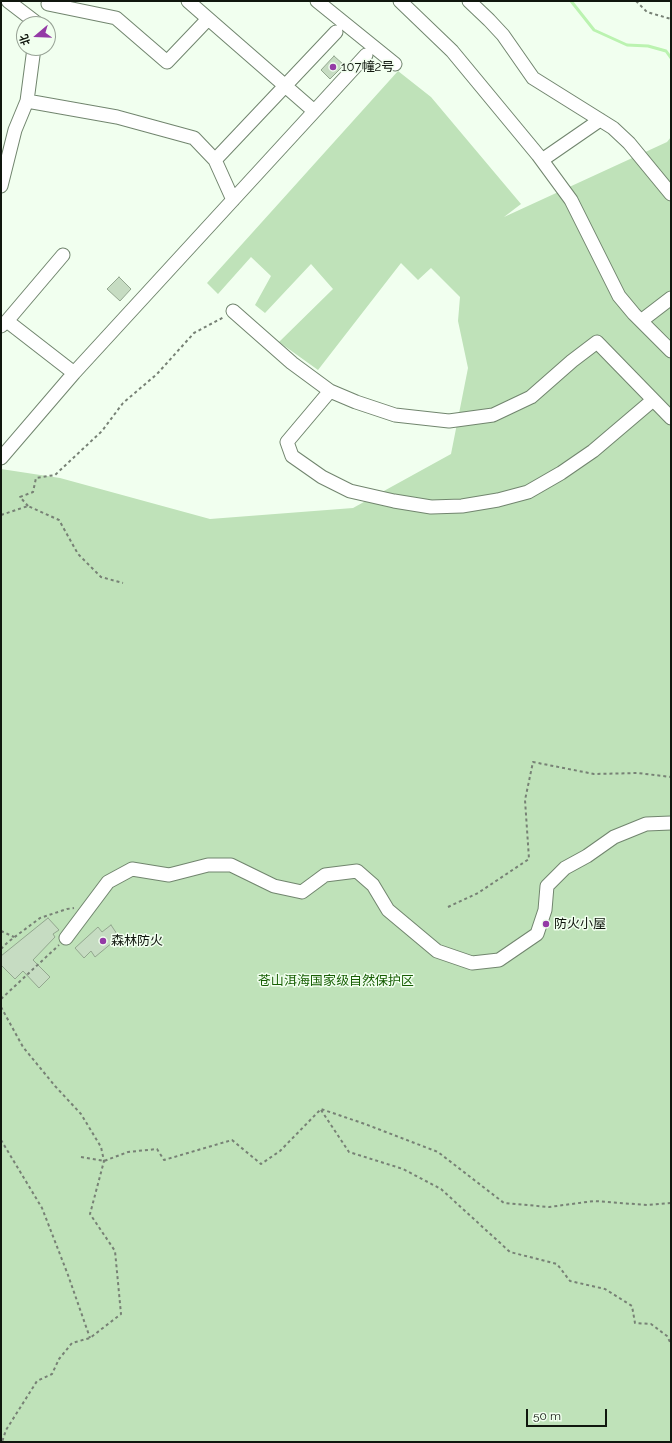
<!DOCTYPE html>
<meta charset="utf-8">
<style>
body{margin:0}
#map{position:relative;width:672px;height:1443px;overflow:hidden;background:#f1ffef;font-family:Raleway,"Noto Sans SC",sans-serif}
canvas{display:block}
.frame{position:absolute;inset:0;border:2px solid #10170e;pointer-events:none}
.north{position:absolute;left:16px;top:16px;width:40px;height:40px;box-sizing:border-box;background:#f1ffef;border:1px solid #97a295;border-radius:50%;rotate:251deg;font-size:11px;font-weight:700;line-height:16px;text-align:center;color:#10170e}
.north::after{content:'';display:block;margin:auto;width:14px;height:18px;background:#943aa6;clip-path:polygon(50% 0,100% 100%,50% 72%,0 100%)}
.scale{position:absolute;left:526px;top:1409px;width:81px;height:18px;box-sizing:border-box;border:2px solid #10170e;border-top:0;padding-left:5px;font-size:12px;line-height:14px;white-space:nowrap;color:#10170e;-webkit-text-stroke:3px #f1ffef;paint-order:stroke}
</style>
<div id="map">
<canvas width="672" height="1443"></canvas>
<div class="frame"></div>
<div class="north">北</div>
<div class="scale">50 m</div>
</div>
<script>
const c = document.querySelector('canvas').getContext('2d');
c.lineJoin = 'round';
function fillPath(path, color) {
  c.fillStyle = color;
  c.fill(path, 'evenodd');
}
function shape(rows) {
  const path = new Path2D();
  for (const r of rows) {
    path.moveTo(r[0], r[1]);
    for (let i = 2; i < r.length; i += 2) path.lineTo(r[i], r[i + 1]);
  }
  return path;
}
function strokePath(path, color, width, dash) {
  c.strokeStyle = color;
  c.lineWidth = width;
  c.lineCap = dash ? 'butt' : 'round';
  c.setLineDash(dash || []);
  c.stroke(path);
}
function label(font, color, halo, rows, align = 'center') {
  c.font = font + ' Raleway,"Noto Sans SC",sans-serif';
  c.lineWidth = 3;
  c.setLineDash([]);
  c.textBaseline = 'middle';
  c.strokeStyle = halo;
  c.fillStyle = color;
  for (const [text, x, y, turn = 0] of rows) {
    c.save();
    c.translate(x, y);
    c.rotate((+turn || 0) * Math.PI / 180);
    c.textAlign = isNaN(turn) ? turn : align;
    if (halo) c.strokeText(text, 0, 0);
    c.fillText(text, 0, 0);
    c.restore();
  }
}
fillPath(shape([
 [398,71,431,97,521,204,504,217,667,142,671,137,671,1442,1,1442,1,469,60,478,210,519,353,508,451,454,468,368,458,321,460,297,431,268,418,280,401,263,318,370,279,342,333,289,311,264,265,313,255,305,271,276,251,257,218,294,207,283]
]), '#bfe2b9');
strokePath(shape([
 [571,1,594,30,627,45,648,46,666,51,671,58]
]), '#bbf3b0', 3);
const building = shape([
 [334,56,344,65,330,79,321,70,334,56],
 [119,277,131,289,120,301,107,289,119,277],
 [48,918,59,930,53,934,55,937,33,960,50,977,39,988,23,971,15,979,1,965,1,956,48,918],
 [111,925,119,937,95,957,91,951,84,958,75,948,98,927,102,932,111,925]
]);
fillPath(building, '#c6dcc2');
strokePath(building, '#93a78f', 1);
const street = shape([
 [8,1,38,24],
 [188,1,314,111],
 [317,1,395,64],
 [400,1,452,51,538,155,571,200,619,296,634,314,671,351],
 [469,1,489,20,503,35,533,78,613,128,629,143,671,194],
 [48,4,116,18,167,62,208,19],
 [27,101,34,48],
 [215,160,336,32],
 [542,160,600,120],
 [1,186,15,130,27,101,117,117,194,138,215,160,233,200],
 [233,311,292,363,330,391,356,402,395,415,449,421,493,415,531,397,572,361,597,342,671,418],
 [7,321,63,255],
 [641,321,671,298],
 [1,326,7,321,74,373],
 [330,391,287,442,292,456,322,477,350,491,394,501,431,507,462,506,498,500,528,492,561,473,593,451,653,400],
 [1,458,74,373,366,55],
 [66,938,108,882,132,869,169,875,208,865,231,865,274,886,302,892,325,875,357,871,373,885,388,910,437,951,472,963,499,960,537,934,545,910,547,886,565,868,587,856,614,837,646,824,671,823]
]);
strokePath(street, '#71856e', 15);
strokePath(shape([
 [636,1,647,12,671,19],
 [28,506,20,497,33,492,36,478,55,475,102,431,123,403,157,374,194,333,224,317],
 [1,515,28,506,59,520,78,554,101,577,123,583],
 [448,907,478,893,529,859,525,800,533,762,594,774,638,773,671,777],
 [1,931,14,937],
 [1,949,8,942,40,918,67,909,74,908],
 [1,999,59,945],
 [1,1007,23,1047,55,1086,81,1114,101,1147,104,1161,90,1214,115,1251,121,1314,90,1338,72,1343,59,1359,52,1374,37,1381,6,1430,2,1442],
 [321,1110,349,1152,403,1169,441,1189,510,1252,557,1264,570,1281,605,1289,632,1306,635,1323,651,1324,667,1336,671,1344],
 [1,1140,42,1208,68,1275,90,1338],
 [81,1157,104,1161,128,1152,157,1149,164,1160,232,1140,261,1164,280,1151,321,1109,365,1124,438,1152,504,1203,549,1207,594,1201,647,1205,671,1203]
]), '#778175', 2, [3, 3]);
strokePath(street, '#fff', 13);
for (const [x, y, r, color] of [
 [333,67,4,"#943aa6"],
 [546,924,4,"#943aa6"],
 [103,941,4,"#943aa6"]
]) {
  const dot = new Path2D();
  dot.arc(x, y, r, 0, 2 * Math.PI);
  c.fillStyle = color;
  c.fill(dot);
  strokePath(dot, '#f1ffef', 1.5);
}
label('13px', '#10170e', '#f1ffef', [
 ["107幢2号",341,67],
 ["防火小屋",554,924],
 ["森林防火",111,941]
], 'left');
label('13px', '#165e03', '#f1ffef', [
 ["苍山洱海国家级自然保护区",336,981]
]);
</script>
